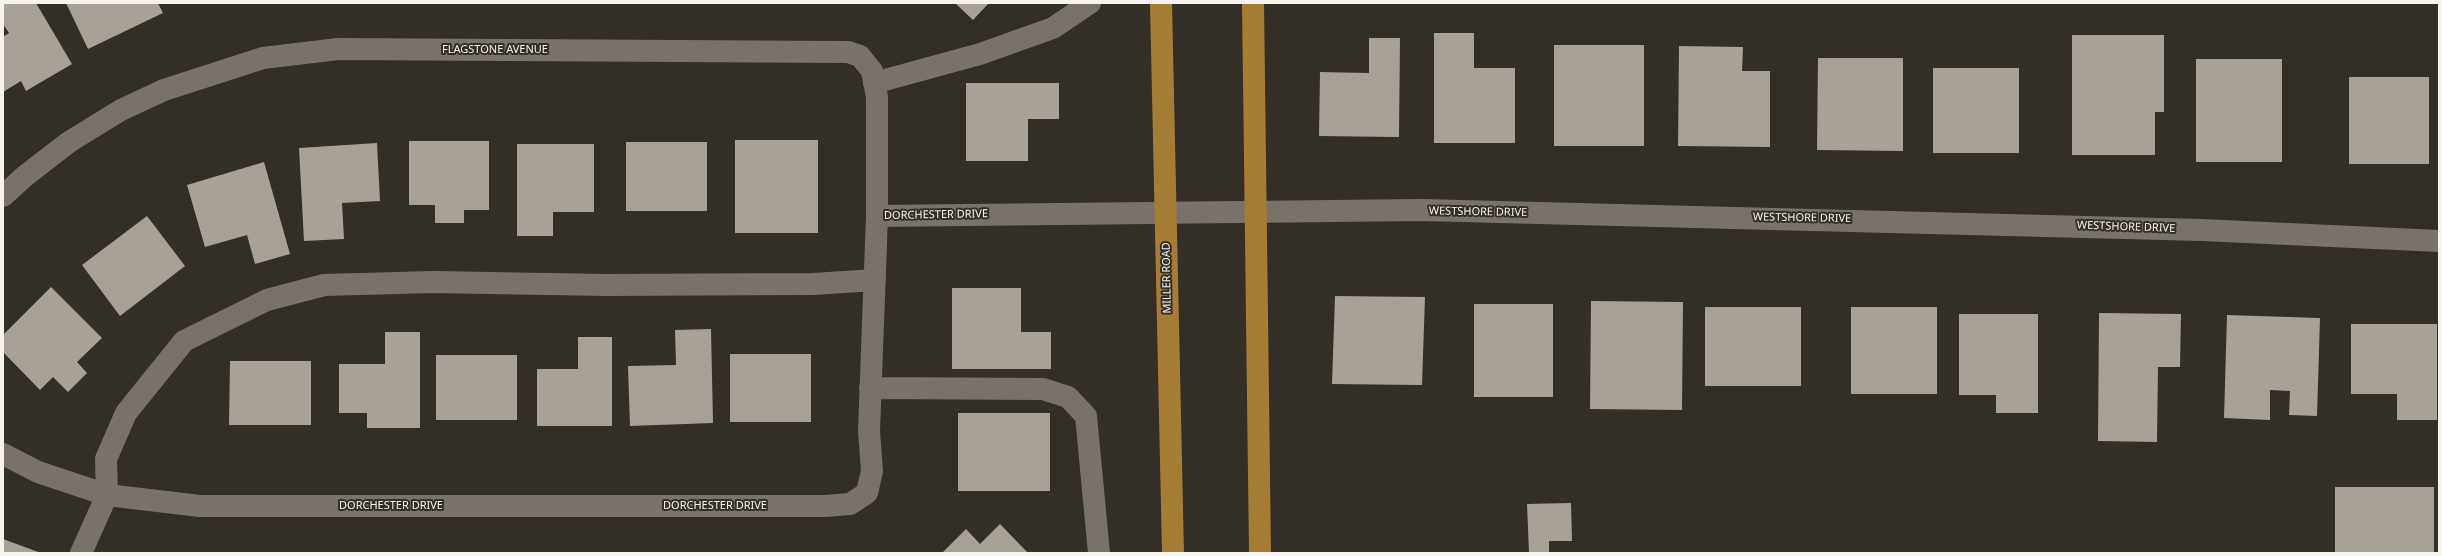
<!DOCTYPE html>
<style>
body{margin:0}
#map{position:relative;width:2442px;height:556px;overflow:hidden;background:#332e26;font-family:"Noto Sans",sans-serif}
canvas{display:block}
.frame{position:absolute;inset:0;border:4px solid #f7f3ee;pointer-events:none}
</style>
<div id="map">
<canvas width="2442" height="556"></canvas>
<div class="frame"></div>
</div>
<script>
const c = document.querySelector('canvas').getContext('2d');
c.lineJoin = 'round';
function fillPath(path, color) {
  c.fillStyle = color;
  c.fill(path, 'evenodd');
}
function shape(rows) {
  const path = new Path2D();
  for (const r of rows) {
    path.moveTo(r[0], r[1]);
    for (let i = 2; i < r.length; i += 2) path.lineTo(r[i], r[i + 1]);
  }
  return path;
}
function strokePath(path, color, width, dash) {
  c.strokeStyle = color;
  c.lineWidth = width;
  c.lineCap = dash ? 'butt' : 'round';
  c.setLineDash(dash || []);
  c.stroke(path);
}
function label(font, color, halo, rows, align = 'center') {
  c.font = font + ' "Noto Sans",sans-serif';
  c.lineWidth = 4;
  c.setLineDash([]);
  c.textBaseline = 'middle';
  c.strokeStyle = halo;
  c.fillStyle = color;
  for (const [text, x, y, turn = 0] of rows) {
    c.save();
    c.translate(x, y);
    c.rotate((+turn || 0) * Math.PI / 180);
    c.textAlign = isNaN(turn) ? turn : align;
    if (halo) c.strokeText(text, 0, 0);
    c.fillText(text, 0, 0);
    c.restore();
  }
}
fillPath(shape([
 [3,3,36,3,72,64,26,91,21,81,3,92,3,37,9,33,3,24],
 [66,3,158,3,163,13,88,49],
 [955,3,989,3,973,20],
 [1434,33,1474,33,1474,68,1515,68,1515,143,1434,143],
 [2072,35,2164,35,2164,112,2155,112,2155,155,2072,155],
 [1369,38,1400,38,1399,137,1319,136,1320,72,1369,73],
 [1554,45,1644,45,1644,146,1554,146],
 [1679,46,1743,47,1742,71,1770,71,1770,147,1678,146],
 [1818,58,1903,58,1903,151,1817,150],
 [2196,59,2282,59,2282,162,2196,162],
 [1933,68,2019,68,2019,153,1933,153],
 [2349,77,2429,77,2429,164,2349,164],
 [966,83,1059,83,1059,119,1028,119,1028,161,966,161],
 [735,140,818,140,818,233,735,233],
 [409,141,489,141,489,210,464,210,464,223,435,223,435,205,409,205],
 [626,142,707,142,707,211,626,211],
 [377,143,380,201,342,203,344,239,304,241,299,148],
 [517,144,594,144,594,212,553,212,553,236,517,236],
 [264,162,290,254,255,264,247,235,205,247,187,185],
 [147,216,185,266,120,316,82,265],
 [51,287,102,338,77,362,87,373,68,392,53,377,40,390,3,352,3,335],
 [952,288,1021,288,1021,332,1051,332,1051,369,952,369],
 [1335,296,1425,297,1422,385,1332,384],
 [1591,301,1683,302,1682,410,1590,409],
 [1474,304,1553,304,1553,397,1474,397],
 [1705,307,1801,307,1801,386,1705,386],
 [1851,307,1937,307,1937,394,1851,394],
 [2099,313,2181,314,2180,367,2158,367,2157,442,2098,441],
 [1959,314,2038,314,2038,413,1996,413,1996,395,1959,395],
 [2227,315,2320,318,2317,416,2289,415,2290,391,2270,390,2270,420,2224,418],
 [2351,324,2437,324,2437,420,2397,420,2397,394,2351,394],
 [711,329,713,423,630,426,628,366,676,365,675,330],
 [385,332,420,332,420,428,367,428,367,413,339,413,339,364,385,364],
 [578,337,612,337,612,426,537,426,537,369,578,369],
 [730,354,811,354,811,422,730,422],
 [436,355,517,355,517,420,436,420],
 [230,361,311,361,311,425,229,425],
 [958,413,1050,413,1050,491,958,491],
 [2335,487,2434,487,2434,553,2335,553],
 [1571,503,1572,541,1549,541,1549,553,1529,553,1527,504],
 [1000,524,1028,553,942,553,966,529,980,544],
 [3,539,41,553,3,553]
]), '#a8a198');
strokePath(shape([
 [874,83,980,54,1053,28,1090,3],
 [3,196,25,176,69,142,121,110,164,90,263,58,338,49,848,52,860,56,872,71,877,97,877,216,869,431,872,471,867,493,850,504,826,506,200,506,107,495,38,472,3,454],
 [877,216,1422,210,2202,230,2439,241],
 [870,388,1043,389,1068,397,1086,416,1099,553],
 [81,553,107,495,106,459,126,413,184,341,267,300,324,285,433,282,605,285,813,284,875,280]
]), '#79726a', 22);
strokePath(shape([
 [1161,3,1173,553],
 [1253,3,1260,553]
]), '#a67d35', 22);
label('11px', '#f7f3ee', '#332e26', [
 ["FLAGSTONE AVENUE",495,50],
 ["WESTSHORE DRIVE",1478,212,1],
 ["DORCHESTER DRIVE",936,215,-1],
 ["WESTSHORE DRIVE",1802,218,1],
 ["WESTSHORE DRIVE",2126,227,2],
 ["MILLER ROAD",1167,278,-91],
 ["DORCHESTER DRIVE",391,506],
 ["DORCHESTER DRIVE",715,506]
]);
</script>
